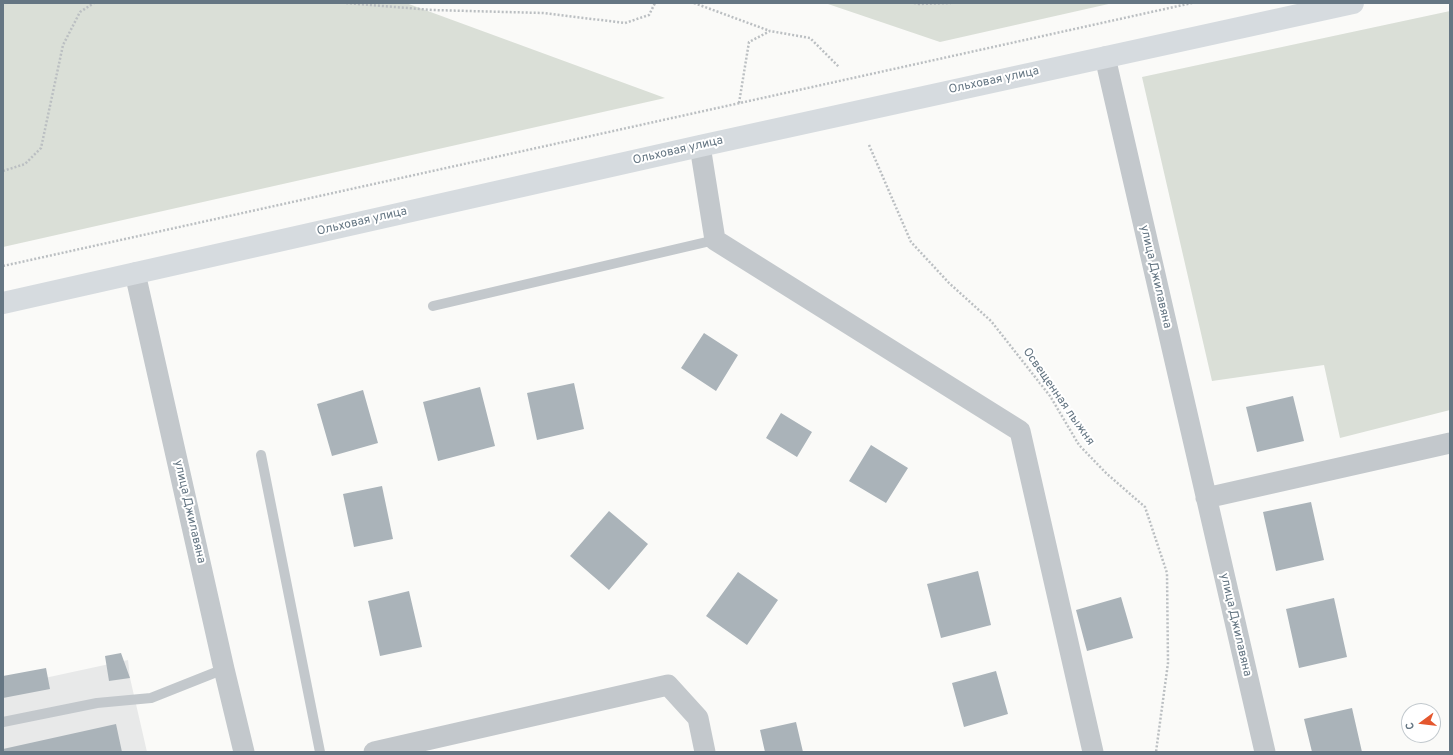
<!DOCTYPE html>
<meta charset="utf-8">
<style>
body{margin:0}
#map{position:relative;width:1453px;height:755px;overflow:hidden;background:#fafaf8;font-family:Overpass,sans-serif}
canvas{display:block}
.frame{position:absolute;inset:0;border:4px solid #657683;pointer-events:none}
.north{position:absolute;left:1401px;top:703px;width:40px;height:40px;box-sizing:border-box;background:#fff;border:1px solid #c1c8cd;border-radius:50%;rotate:255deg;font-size:11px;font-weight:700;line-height:16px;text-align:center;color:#657683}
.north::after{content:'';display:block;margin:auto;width:14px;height:18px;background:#e4572e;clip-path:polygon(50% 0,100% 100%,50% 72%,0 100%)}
</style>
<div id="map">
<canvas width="1453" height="755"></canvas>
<div class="frame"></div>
<div class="north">С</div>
</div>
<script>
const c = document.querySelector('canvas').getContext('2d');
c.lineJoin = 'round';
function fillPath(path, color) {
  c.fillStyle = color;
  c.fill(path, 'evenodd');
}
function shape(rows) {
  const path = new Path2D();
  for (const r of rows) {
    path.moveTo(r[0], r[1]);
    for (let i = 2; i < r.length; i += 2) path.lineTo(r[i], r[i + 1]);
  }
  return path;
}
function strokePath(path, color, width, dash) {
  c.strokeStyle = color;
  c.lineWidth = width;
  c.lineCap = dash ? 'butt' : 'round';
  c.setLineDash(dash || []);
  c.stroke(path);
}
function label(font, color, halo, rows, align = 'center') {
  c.font = font + ' Overpass,sans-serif';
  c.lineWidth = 4;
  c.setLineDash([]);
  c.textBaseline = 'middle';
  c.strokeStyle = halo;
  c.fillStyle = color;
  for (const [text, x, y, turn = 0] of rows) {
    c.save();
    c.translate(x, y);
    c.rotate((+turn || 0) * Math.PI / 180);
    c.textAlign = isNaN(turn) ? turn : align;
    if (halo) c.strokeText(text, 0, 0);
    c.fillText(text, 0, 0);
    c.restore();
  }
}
fillPath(shape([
 [128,660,130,678,147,752,3,752,3,687]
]), '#e8e9e9');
fillPath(shape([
 [3,3,406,3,665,98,3,247],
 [825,3,1113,3,940,42],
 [1450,11,1450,410,1340,438,1324,365,1212,381,1142,77]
]), '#dadfd7');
fillPath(shape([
 [704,333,738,355,716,391,681,368],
 [574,383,584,429,537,440,527,393],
 [480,387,495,446,438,461,423,402],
 [363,390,378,443,332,456,317,404],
 [1293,396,1304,441,1257,452,1246,407],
 [781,413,812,432,797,457,766,438],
 [871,445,908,468,886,503,849,481],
 [382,486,393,539,354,547,343,494],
 [1311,502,1324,560,1276,571,1263,512],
 [609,511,648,544,609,590,570,556],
 [978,571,991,625,941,638,927,584],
 [738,572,778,600,747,645,706,616],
 [409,591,422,647,380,656,368,601],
 [1121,597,1133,638,1087,651,1076,610],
 [1334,598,1347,657,1299,668,1286,609],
 [121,653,130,678,109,681,105,656],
 [46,668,50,689,3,698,3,676],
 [996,671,1008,714,964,727,952,683],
 [1352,708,1362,752,1312,752,1304,719],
 [796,722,803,752,765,752,760,730],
 [116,724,122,752,3,752,3,749]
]), '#aab3b9');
strokePath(shape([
 [346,3,432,10,543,13,625,23,649,15,655,3],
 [694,3,770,31],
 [914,3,919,4,951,3],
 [739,103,749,42,770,31,810,38,839,67],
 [869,145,911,242,949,283,991,321,1050,396,1079,445,1106,473,1145,507,1167,573,1168,663,1156,752],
 [3,171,25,164,41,148,63,45,80,12,94,3],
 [3,266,1192,3]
]), '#bbbfc2', 2.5, [2, 2]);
strokePath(shape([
 [433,306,715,240],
 [261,455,320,752],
 [3,722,97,703,151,698,224,669]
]), '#c3c8cc', 10);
strokePath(shape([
 [1105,57,1265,752],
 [700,146,715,240,1020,431,1093,752],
 [135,273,224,669,244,752],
 [1206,498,1450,443],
 [374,752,668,685,698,718,705,752]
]), '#c3c8cc', 21);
strokePath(shape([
 [3,303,700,146,1353,3]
]), '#d6dbdf', 22);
label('12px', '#657683', '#fff', [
 ["Ольховая улица",994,81,-12],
 ["Ольховая улица",678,151,-13],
 ["Ольховая улица",362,222,-13],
 ["улица Джилавяна",1155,277,77],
 ["Освещенная лыжня",1058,397,55],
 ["улица Джилавяна",189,512,77],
 ["улица Джилавяна",1235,625,77]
]);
</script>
